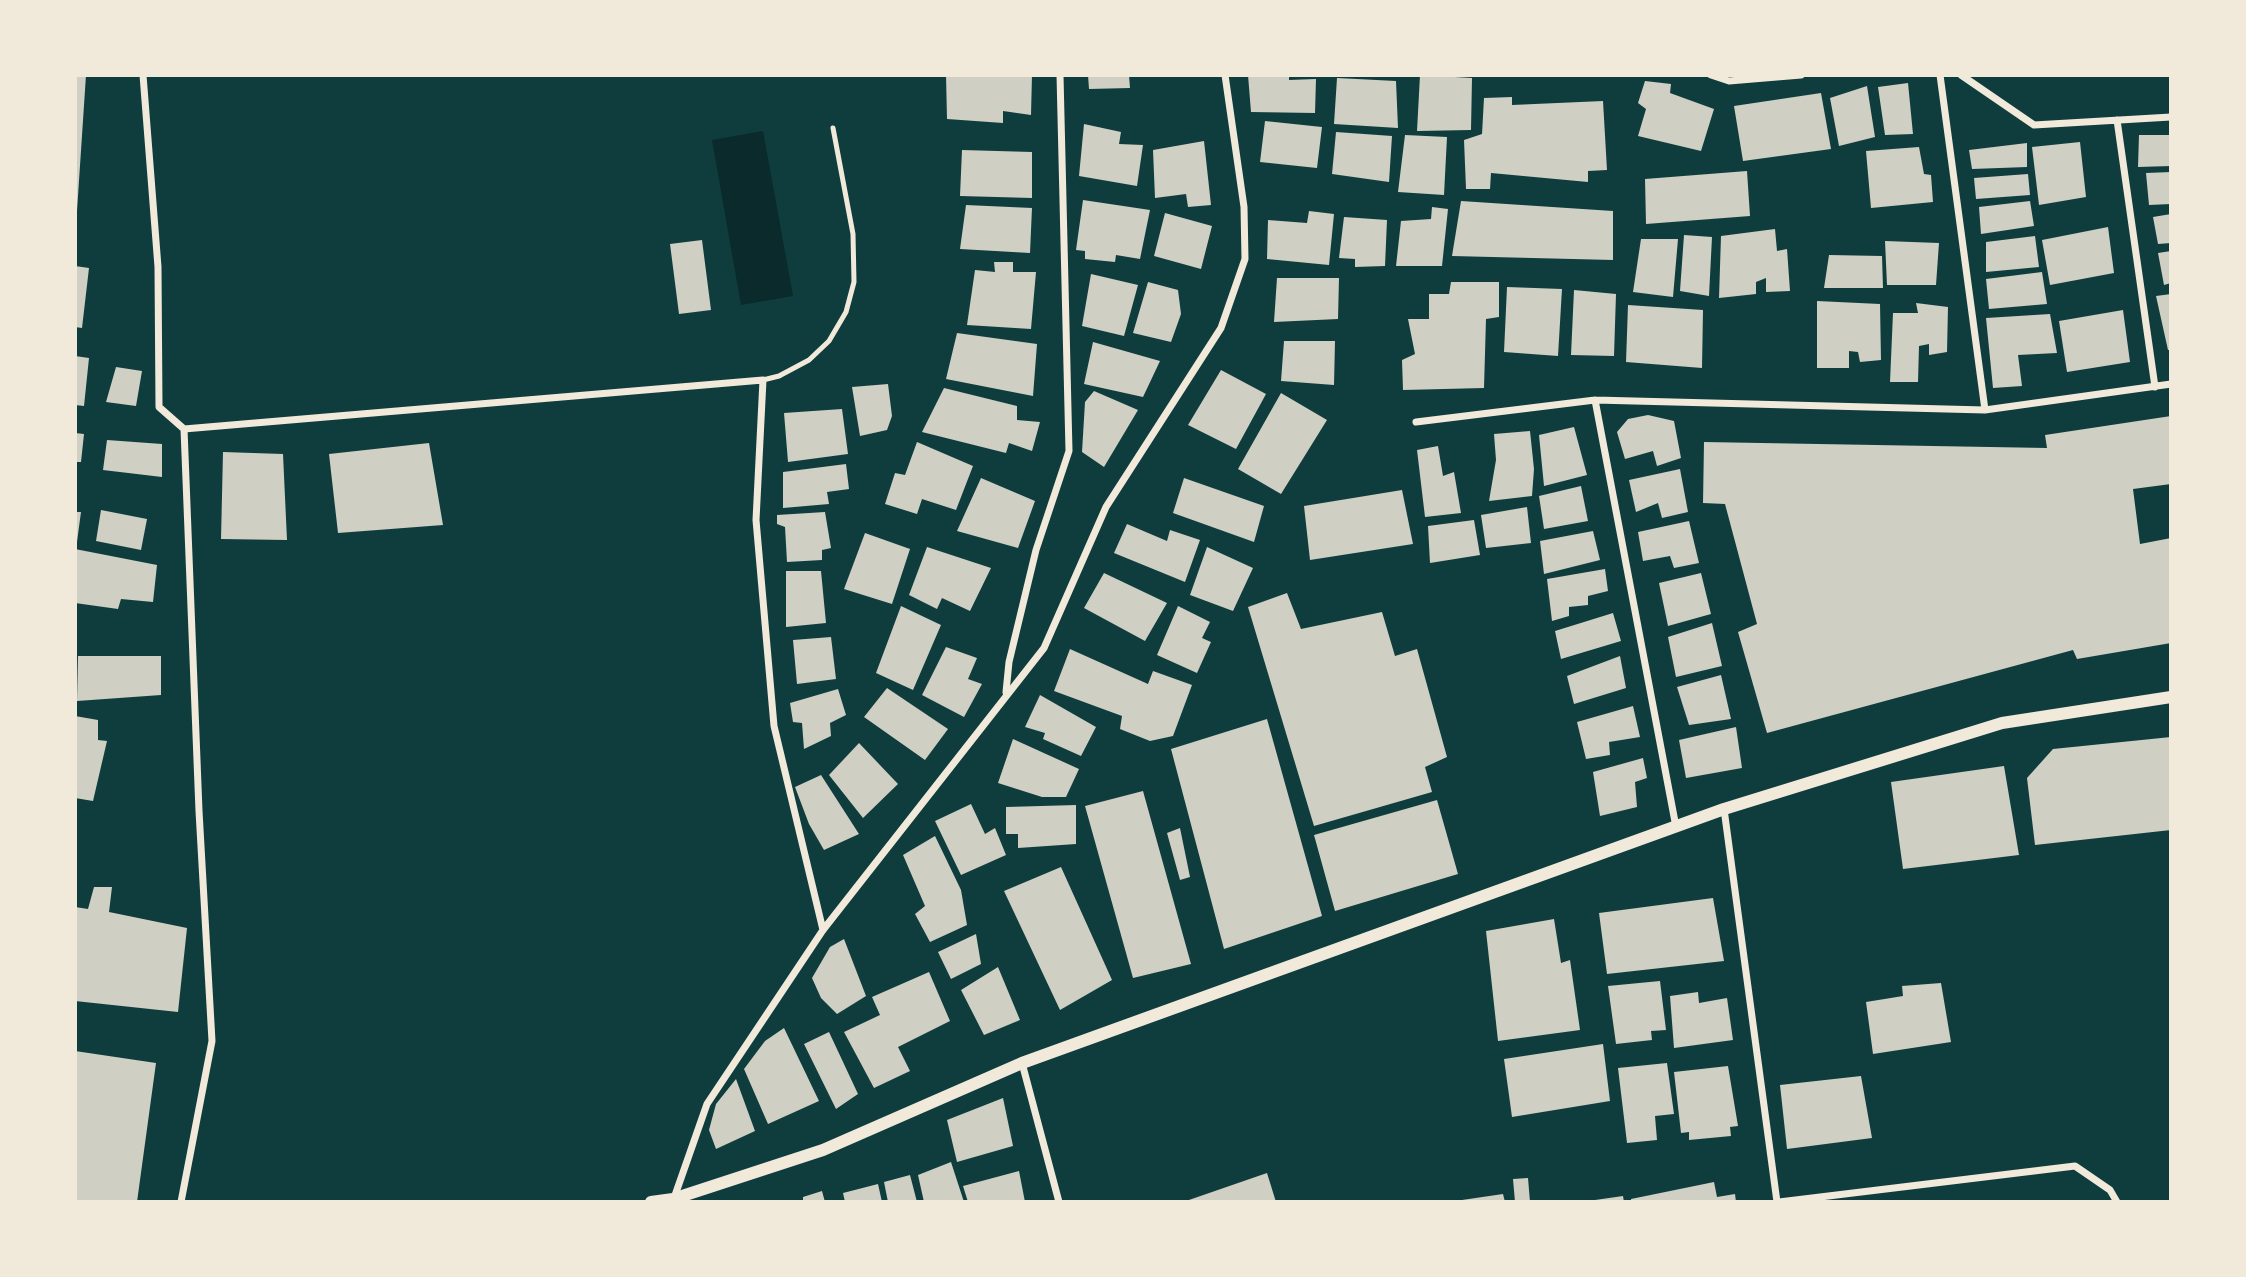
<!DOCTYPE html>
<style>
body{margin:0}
#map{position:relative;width:2246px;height:1277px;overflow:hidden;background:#0f3d3e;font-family:Jost,sans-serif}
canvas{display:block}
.frame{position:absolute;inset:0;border:77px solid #f1e9da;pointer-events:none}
</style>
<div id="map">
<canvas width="2246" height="1277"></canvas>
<div class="frame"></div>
</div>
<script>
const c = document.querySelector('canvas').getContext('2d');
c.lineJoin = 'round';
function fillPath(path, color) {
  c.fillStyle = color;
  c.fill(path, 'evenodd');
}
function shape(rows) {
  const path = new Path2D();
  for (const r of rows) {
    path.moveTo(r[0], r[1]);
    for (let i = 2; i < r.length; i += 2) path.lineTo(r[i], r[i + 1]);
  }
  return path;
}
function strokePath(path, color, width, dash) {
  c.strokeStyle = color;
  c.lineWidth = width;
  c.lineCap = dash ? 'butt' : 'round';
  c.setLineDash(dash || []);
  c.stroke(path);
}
fillPath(shape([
 [763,131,793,296,741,305,712,140]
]), '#0a2a2b');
fillPath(shape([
 [75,75,86,75,77,211,75,211],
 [946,75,1032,75,1031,115,1003,111,1003,123,947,119],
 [1088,75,1129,75,1130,88,1089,89],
 [1248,75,1289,75,1289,80,1316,79,1315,113,1251,112],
 [1420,75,1472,78,1471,130,1417,131],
 [1337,78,1396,81,1398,128,1334,124],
 [1645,81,1671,84,1670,93,1714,109,1701,151,1638,136,1646,109,1638,103],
 [1908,83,1913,134,1885,135,1878,87],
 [1867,86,1875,137,1839,146,1830,98],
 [1821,93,1831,149,1743,161,1734,106],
 [1512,97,1512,105,1603,101,1607,170,1588,171,1588,182,1491,173,1490,189,1466,189,1464,140,1482,134,1484,98],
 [1265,121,1322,127,1317,168,1260,162],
 [1084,124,1121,132,1119,144,1143,145,1137,186,1079,176],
 [1336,132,1392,136,1389,182,1332,174],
 [1405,135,1447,137,1444,195,1398,192],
 [2139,135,2171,135,2171,166,2138,167],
 [1204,141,1211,205,1188,207,1186,194,1155,198,1153,150],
 [2080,142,2086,197,2039,205,2032,147],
 [2027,143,2027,167,1972,169,1969,150],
 [1919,147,1924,174,1931,175,1933,202,1871,208,1866,151],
 [962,150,1032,152,1032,198,960,196],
 [1747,171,1750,216,1646,224,1645,179],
 [2171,172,2171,204,2149,205,2146,173],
 [2028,174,2030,195,1976,199,1974,178],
 [1083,200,1150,210,1140,259,1116,255,1115,262,1085,259,1085,251,1076,250],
 [1461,201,1613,211,1613,260,1452,256],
 [2030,201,2034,226,1981,234,1979,207],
 [966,205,1032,208,1030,253,960,249],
 [1432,207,1448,209,1442,266,1396,266,1401,221,1431,219],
 [1309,211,1334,214,1329,265,1267,259,1268,220,1307,223],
 [1165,213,1212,226,1201,269,1154,256],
 [2171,214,2171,243,2158,244,2153,217],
 [1344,217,1387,220,1385,266,1355,267,1355,259,1339,258],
 [2108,227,2114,273,2050,285,2042,240],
 [1775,229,1777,251,1787,249,1790,291,1766,292,1766,278,1756,282,1756,294,1719,298,1721,236],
 [1684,235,1712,237,1709,296,1680,291],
 [2035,236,2039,267,1986,272,1986,242],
 [1641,239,1678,239,1673,297,1633,292],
 [702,240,711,310,679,314,670,244],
 [1885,241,1939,243,1936,285,1887,285],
 [2171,251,2171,283,2164,285,2158,253],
 [1829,255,1882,256,1883,288,1824,288],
 [994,262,1013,262,1013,272,1036,272,1031,329,967,325,975,270,995,272],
 [75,266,89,268,82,328,75,327],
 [2042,272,2047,304,1989,309,1986,279],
 [1091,274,1138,285,1124,336,1082,326],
 [1277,278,1339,278,1338,319,1274,322],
 [1148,282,1178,290,1181,314,1171,342,1133,333],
 [1451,282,1499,282,1499,317,1486,319,1484,388,1403,390,1402,360,1415,354,1408,319,1429,319,1429,294,1449,294],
 [1507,287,1562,289,1558,356,1504,352],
 [1574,290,1616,294,1614,356,1571,355],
 [2171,294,2171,350,2168,350,2156,296],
 [1817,301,1880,304,1881,360,1860,362,1858,352,1849,351,1849,368,1817,368],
 [1916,303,1948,307,1947,352,1929,355,1929,344,1919,346,1918,382,1890,382,1893,313,1918,313],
 [1628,305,1703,310,1702,368,1626,362],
 [2123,310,2130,362,2067,372,2059,321],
 [2050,314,2057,353,2018,355,2022,386,1993,388,1986,318],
 [957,333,1037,344,1033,396,946,379],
 [1284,341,1335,341,1334,385,1281,381],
 [1093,342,1160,361,1143,397,1084,384],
 [75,356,89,358,84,406,75,405],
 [116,367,142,371,136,406,106,402],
 [1221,370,1266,394,1236,449,1188,425],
 [888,384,892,416,887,430,860,436,852,387],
 [944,388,1017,406,1017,420,1040,422,1032,451,1009,443,1006,453,922,432],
 [1094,391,1138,410,1104,467,1082,452,1085,402],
 [1281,393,1327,420,1281,494,1238,469],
 [842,409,848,454,788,462,784,413],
 [1648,415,1674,421,1681,458,1657,466,1653,451,1625,459,1617,432,1628,419],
 [2171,416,2171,484,2133,489,2140,544,2171,538,2171,643,2077,659,2073,650,1767,733,1738,632,1757,624,1725,504,1703,503,1704,442,2047,448,2045,435],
 [1574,427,1587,475,1544,486,1539,435],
 [1530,431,1534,469,1532,496,1489,501,1496,460,1494,434],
 [75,433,84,434,81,462,75,462],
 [107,440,162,444,162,477,103,470],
 [917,442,973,466,956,510,922,499,917,514,885,504,895,473,905,475],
 [429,443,443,525,338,533,329,454],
 [1438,446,1443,476,1454,472,1461,513,1425,517,1417,450],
 [223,452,283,454,287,540,221,539],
 [846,464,849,489,827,492,829,504,783,508,783,472],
 [1680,469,1688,512,1662,518,1658,503,1636,512,1629,480],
 [981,478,1035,501,1018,548,957,531],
 [1184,478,1264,506,1254,542,1173,513],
 [1581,486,1588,521,1544,529,1539,496],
 [1402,490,1413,544,1310,560,1304,506],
 [1527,507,1531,543,1486,548,1481,515],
 [101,510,147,519,141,550,96,541],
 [75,512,81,512,77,542,75,542],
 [825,512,831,548,822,550,822,560,787,562,785,527,777,524,777,515],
 [1474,520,1480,555,1430,563,1428,526],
 [1689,521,1699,563,1674,568,1670,556,1643,561,1638,532],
 [1127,524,1167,541,1170,530,1200,540,1185,582,1114,553],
 [1593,531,1600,560,1544,574,1540,541],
 [865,533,910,549,892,604,844,589],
 [927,547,991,568,970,611,942,598,937,609,909,595],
 [1207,547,1253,568,1233,611,1190,595],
 [75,549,157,565,153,602,121,599,118,609,75,603],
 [1605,569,1608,591,1588,596,1588,605,1569,607,1569,616,1552,621,1547,579],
 [786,571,821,571,826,623,786,627],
 [1104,573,1167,603,1145,641,1084,608],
 [1701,573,1711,614,1668,626,1659,583],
 [1287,593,1301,629,1382,612,1395,656,1417,649,1447,757,1425,767,1432,792,1314,826,1248,607],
 [901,606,941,625,913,690,876,673],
 [1178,606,1210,622,1202,638,1211,642,1197,673,1157,655],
 [1613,613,1621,641,1561,659,1555,631],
 [1712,623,1722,666,1676,677,1668,637],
 [831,637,836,679,797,684,793,640],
 [946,647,977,658,968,679,982,684,964,717,922,695],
 [1070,649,1148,684,1153,671,1192,685,1173,736,1150,741,1120,729,1122,716,1054,691],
 [78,656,161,656,161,695,77,701],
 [1620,656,1626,688,1574,704,1567,676],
 [1721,675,1731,719,1689,725,1677,687],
 [887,688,948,729,925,760,864,717],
 [838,689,846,715,830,723,831,736,804,749,802,723,793,722,790,703],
 [1040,695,1096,727,1081,756,1043,739,1045,733,1025,727],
 [1633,706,1640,737,1609,742,1610,755,1586,759,1577,722],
 [75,716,98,720,98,740,107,741,93,801,75,798],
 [1267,719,1322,916,1224,949,1171,749],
 [1736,727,1742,768,1686,778,1679,740],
 [2171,737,2171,830,2035,845,2027,778,2053,749],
 [1013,739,1079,769,1066,797,1042,797,998,783],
 [859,743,898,784,863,818,829,775],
 [1643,758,1647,778,1635,782,1637,807,1600,816,1593,772],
 [2004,766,2019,855,1903,869,1891,782],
 [821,775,859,834,824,850,809,824,795,787],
 [1143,791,1191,964,1133,978,1085,806],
 [1437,800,1458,874,1335,911,1314,835],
 [971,804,985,834,995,828,1006,855,961,875,935,821],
 [1076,805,1076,844,1018,848,1018,834,1006,834,1006,807],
 [1180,828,1190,877,1180,880,1167,833],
 [935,836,961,890,967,925,930,942,915,914,925,906,903,855],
 [1061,867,1112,980,1060,1010,1004,891],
 [94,887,112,887,109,912,187,928,178,1012,75,1001,75,907,88,909],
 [1713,898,1724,961,1607,974,1599,913],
 [1554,919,1561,963,1570,960,1580,1030,1498,1041,1486,931],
 [976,934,981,964,951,979,938,952],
 [844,939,866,996,837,1014,821,998,812,978,830,947],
 [998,967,1020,1020,984,1035,961,990],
 [929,972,950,1021,898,1047,910,1071,874,1088,844,1032,880,1015,872,997],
 [1660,981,1666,1030,1651,1031,1652,1040,1616,1044,1608,986],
 [1941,983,1951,1042,1873,1054,1866,1002,1903,996,1902,986],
 [1698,992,1699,1003,1727,998,1733,1040,1674,1048,1670,996],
 [784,1028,819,1101,768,1124,744,1069,765,1041],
 [829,1032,858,1094,836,1109,804,1044],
 [1603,1044,1610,1101,1512,1117,1504,1059],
 [75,1051,156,1063,137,1202,75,1202],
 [1667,1063,1674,1114,1655,1116,1657,1140,1627,1143,1618,1068],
 [1728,1066,1738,1126,1730,1127,1731,1136,1689,1140,1689,1132,1681,1133,1674,1072],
 [1861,1076,1872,1138,1787,1149,1780,1085],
 [736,1079,755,1131,716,1149,709,1130,716,1104],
 [1003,1098,1013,1146,957,1162,947,1120],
 [951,1162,964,1202,924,1202,918,1175],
 [1019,1171,1025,1202,968,1202,963,1186],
 [1267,1173,1276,1202,1186,1202,1186,1201],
 [910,1175,917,1202,888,1202,884,1182],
 [1528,1178,1530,1202,1515,1202,1513,1179],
 [1714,1182,1717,1197,1735,1194,1736,1202,1631,1202,1631,1199],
 [878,1184,882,1202,845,1202,843,1193],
 [822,1191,825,1202,803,1202,803,1197],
 [1503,1194,1505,1202,1462,1202,1462,1200],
 [1623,1196,1624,1202,1595,1202,1595,1200]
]), '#cfcfc3');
strokePath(shape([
 [763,380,779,376,809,360,829,341,846,312,854,282,853,234,833,128]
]), '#f1e9da', 5);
strokePath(shape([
 [143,75,158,267,159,407,184,429,199,811,212,1041,181,1202],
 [1711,75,1729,81,1801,75],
 [1940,75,1985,410],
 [1961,75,2034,125,2171,117],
 [2117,120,2155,387],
 [1416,422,1595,400],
 [184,429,763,380,756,520,774,726,823,930],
 [1006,692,1009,662,1036,550,1069,451,1060,75],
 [1724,809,1777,1202],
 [1676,827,1595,400,1985,410,2171,384],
 [1022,1063,1059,1202],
 [673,1201,707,1104,823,930,1044,648,1106,507,1221,328,1245,259,1244,207,1225,75],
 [1779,1202,2075,1166,2110,1190,2117,1202]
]), '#f1e9da', 7);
strokePath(shape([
 [651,1202,673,1199,823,1150,1022,1063,1724,809,2002,723,2171,697]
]), '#f1e9da', 12);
</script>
